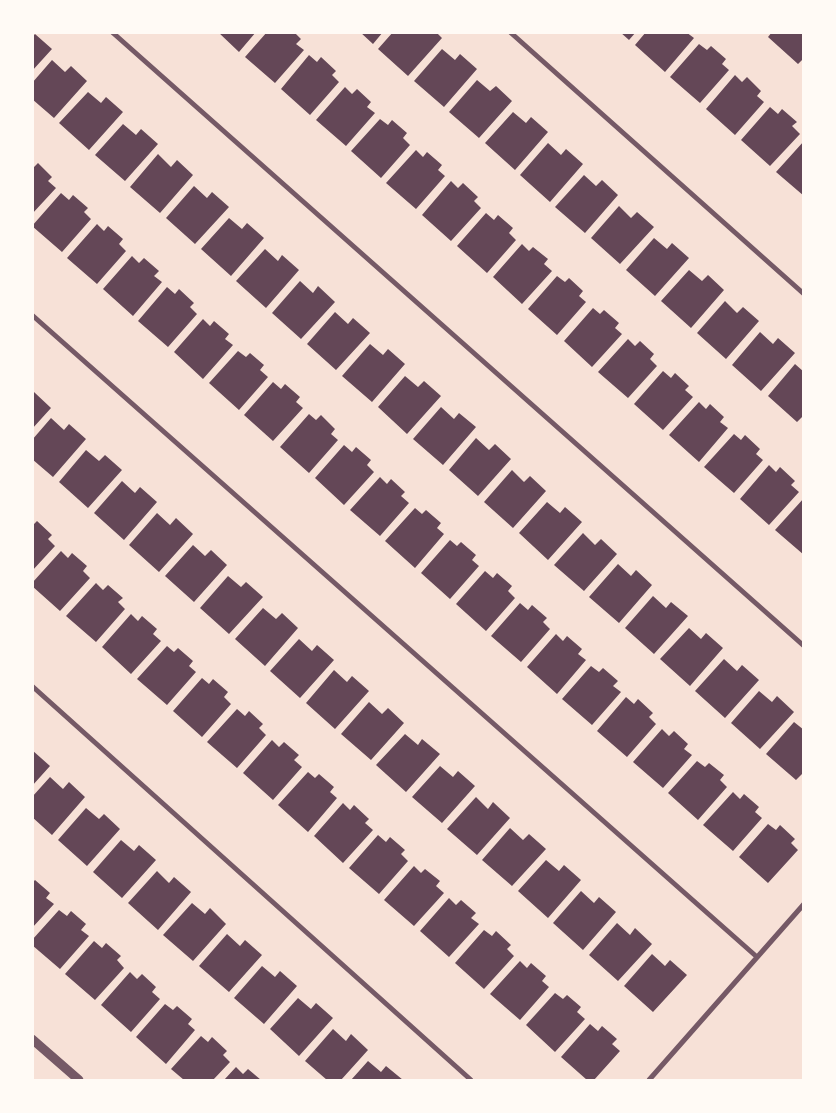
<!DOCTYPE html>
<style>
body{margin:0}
#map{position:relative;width:836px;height:1113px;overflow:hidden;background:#f7e1d7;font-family:Roboto,sans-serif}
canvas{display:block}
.frame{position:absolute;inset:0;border:34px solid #fffaf5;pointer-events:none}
</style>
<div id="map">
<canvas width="836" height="1113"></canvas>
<div class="frame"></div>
</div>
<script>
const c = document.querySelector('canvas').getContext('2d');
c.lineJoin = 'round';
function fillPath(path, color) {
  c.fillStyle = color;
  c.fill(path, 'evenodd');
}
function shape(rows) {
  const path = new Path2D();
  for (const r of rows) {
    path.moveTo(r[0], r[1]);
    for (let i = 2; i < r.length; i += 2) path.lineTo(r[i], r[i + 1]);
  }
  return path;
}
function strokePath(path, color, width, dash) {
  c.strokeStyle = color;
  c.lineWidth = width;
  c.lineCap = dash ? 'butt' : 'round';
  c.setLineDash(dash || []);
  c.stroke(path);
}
fillPath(shape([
 [218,32,256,32,239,52],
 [267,32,294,32,301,39,296,44,304,50,275,83,245,57],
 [360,32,383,32,373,44],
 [393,32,436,32,442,38,408,76,378,49],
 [620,32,636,32,629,40],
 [646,32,686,32,694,38,665,72,635,45],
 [772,32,804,32,804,58,798,64,768,37],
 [35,34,52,49,32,71,32,37],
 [699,44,707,50,711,46,726,59,722,64,729,70,700,103,670,77],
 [442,49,455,60,460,54,477,69,444,107,414,81],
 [309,55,317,62,321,57,336,71,332,75,339,82,310,115,281,89],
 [52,60,65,72,71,66,87,81,54,118,32,99,32,83],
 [735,75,742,82,747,77,761,91,757,96,764,102,735,135,706,109],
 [477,80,490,91,496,86,512,101,479,138,449,112],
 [345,87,352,94,357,89,371,102,367,107,375,113,346,146,316,120],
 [88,92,101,103,106,97,123,112,89,150,59,123],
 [770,107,778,114,782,109,797,122,792,126,800,134,770,166,741,140],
 [513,112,526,123,531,117,548,132,515,170,485,143],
 [380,119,388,125,392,120,407,133,403,138,410,145,381,178,351,151],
 [123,124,136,135,141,129,158,144,125,181,95,155],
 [804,141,804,196,776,172],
 [548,143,561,155,566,149,583,164,550,202,520,175],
 [416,150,423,157,427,152,442,165,438,170,445,176,416,209,386,183],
 [158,154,171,167,177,160,193,175,160,213,130,187],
 [38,163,52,177,48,181,56,188,32,214,32,167,33,168],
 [584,175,596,186,602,180,618,195,585,233,555,207],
 [451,181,458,188,463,183,478,197,474,201,481,208,451,241,422,215],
 [194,186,207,198,212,192,229,207,195,244,166,218],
 [61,193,69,200,73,195,88,208,84,212,91,219,62,252,32,226],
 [619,206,631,218,637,212,654,227,620,264,591,238],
 [486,213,494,220,498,215,513,228,509,233,516,240,487,273,457,246],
 [229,218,242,229,247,223,264,238,231,276,201,249],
 [97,224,104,231,108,226,123,239,119,244,126,251,97,284,67,258],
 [654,238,667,249,672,243,689,258,655,296,626,270],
 [522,244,529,251,533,247,548,259,544,264,552,271,522,304,493,277],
 [265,249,278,261,282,255,299,270,266,308,236,281],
 [132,256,139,263,144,258,159,271,154,276,162,282,133,316,103,289],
 [689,270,702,281,708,275,724,290,691,328,661,301],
 [557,276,565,282,569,278,583,291,579,296,586,302,557,335,528,309],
 [300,281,313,293,318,286,335,302,301,339,272,313],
 [167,287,175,294,179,289,194,303,190,307,197,314,168,347,138,321],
 [725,301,737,313,743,307,759,321,726,359,697,333],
 [593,308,600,314,604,310,619,323,615,328,622,334,592,367,564,341],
 [335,312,348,324,353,318,370,333,336,370,307,344],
 [203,319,210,326,214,321,229,334,225,339,233,345,203,379,174,352],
 [760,332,773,344,778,338,795,353,761,391,732,365],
 [628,339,635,346,640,341,654,354,650,359,657,366,628,398,598,372],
 [370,344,383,355,388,349,405,364,372,402,342,376],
 [238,351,246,357,250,353,264,365,260,370,268,377,239,410,209,383],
 [795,364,804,372,804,415,797,422,768,396],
 [663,371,671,378,675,373,689,386,685,390,693,397,663,430,634,404],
 [405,376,418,387,424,381,441,396,407,434,378,407],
 [273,382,281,389,285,384,300,397,296,402,303,408,273,441,244,415],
 [34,392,51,408,32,429,32,394],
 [699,402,706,409,710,404,724,417,720,422,728,428,699,462,669,435],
 [441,407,454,419,459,413,476,427,443,465,413,439],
 [309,414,316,420,321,415,335,429,331,434,338,440,309,473,280,447],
 [51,418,64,430,69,424,86,439,53,477,32,459,32,440],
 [734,434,741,440,745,435,760,449,756,454,763,460,734,493,704,467],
 [476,438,489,450,495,444,511,459,478,496,449,470],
 [344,445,352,452,356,447,371,460,367,465,374,472,344,505,315,478],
 [86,450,99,461,105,455,122,470,88,508,59,482],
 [769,465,776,472,780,467,795,481,791,485,799,492,769,525,740,499],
 [512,470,524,482,530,476,546,491,513,528,484,502],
 [380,477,387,484,391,479,405,492,401,496,409,503,380,536,350,510],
 [122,481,135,493,140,487,157,502,124,540,94,513],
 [804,498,804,555,775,530],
 [547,502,560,513,565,507,582,522,548,560,519,533],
 [415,508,422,514,426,510,441,523,437,528,444,534,415,568,385,541],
 [157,513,170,525,176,518,193,534,159,572,129,545],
 [37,521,52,535,48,539,55,546,32,571,32,526],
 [583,533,595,545,601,539,617,554,584,591,554,565],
 [450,540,457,546,461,542,476,555,472,560,479,566,450,599,421,573],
 [193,545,205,556,211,550,227,565,194,602,165,576],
 [61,551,68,558,72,553,87,566,83,571,90,578,60,611,32,586,32,583],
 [618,564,631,576,636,570,652,585,619,623,589,597],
 [485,571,493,578,497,573,512,586,508,591,515,598,486,631,456,604],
 [228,576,241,587,246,582,263,597,229,634,200,608],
 [96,583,103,590,108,585,123,598,118,602,125,609,96,642,66,616],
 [653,596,666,608,671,602,688,616,654,654,625,628],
 [520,603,528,610,532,605,547,618,543,622,550,629,521,662,491,636],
 [263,608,276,619,282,613,298,628,265,666,235,639],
 [131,614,138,621,142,616,157,629,153,634,161,641,131,674,102,647],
 [689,628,701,639,706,633,723,648,690,686,660,659],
 [556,634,563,641,567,636,582,649,578,654,586,660,557,694,527,667],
 [299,639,312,651,317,645,334,660,300,698,270,671],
 [167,646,174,652,178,648,193,661,189,666,196,672,167,705,137,679],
 [724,659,737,671,742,665,759,680,725,718,695,691],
 [591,666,599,672,603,668,618,681,613,686,621,692,592,725,562,699],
 [334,670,347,682,352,676,369,691,335,729,306,703],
 [202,678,209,684,213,679,228,692,224,697,231,704,202,737,173,711],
 [759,691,772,702,777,696,794,712,760,749,731,723],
 [626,697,634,704,638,699,653,713,649,717,656,724,627,757,597,731],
 [369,702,382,714,388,708,404,723,371,760,341,734],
 [237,709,245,716,249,711,263,724,259,728,266,735,237,768,207,742],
 [794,722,804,730,804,772,796,780,766,754],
 [662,729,669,736,674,731,688,744,684,749,692,755,663,788,633,762],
 [405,734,418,745,422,739,440,754,406,792,376,765],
 [272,740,279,747,284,742,299,755,294,760,302,767,273,800,243,773],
 [32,750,50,766,32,786],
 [697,761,705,767,709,763,724,775,720,780,727,787,698,820,668,793],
 [440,766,453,777,458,771,475,786,442,823,412,797],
 [308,772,315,778,319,774,334,787,330,792,337,798,308,832,278,805],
 [50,777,63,789,69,782,85,797,52,835,32,817,32,797],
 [733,792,740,799,744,794,759,807,755,812,762,818,733,851,703,825],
 [476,797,488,809,493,802,510,818,477,855,447,829],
 [343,803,350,810,354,805,369,819,365,823,373,830,343,863,314,836],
 [86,808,99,819,104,814,120,829,87,866,58,840],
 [768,824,776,830,780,825,795,839,791,843,798,850,768,883,739,857],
 [510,828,523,840,529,834,546,849,512,886,482,860],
 [378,835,386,842,390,837,405,850,401,854,408,861,379,894,349,868],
 [121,840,134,851,139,845,156,860,122,898,93,872],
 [546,860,559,871,564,865,581,880,548,918,518,891],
 [414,866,421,873,425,869,440,881,436,886,444,893,414,926,384,900],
 [157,871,169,883,174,877,191,892,158,930,128,903],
 [35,880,50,893,46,898,54,904,32,928,32,883],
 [581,891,594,903,599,897,616,912,583,950,553,923],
 [449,898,456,905,461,900,476,913,471,918,479,924,449,957,420,931],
 [192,903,205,914,210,908,226,924,193,961,163,935],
 [59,910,67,916,71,911,86,924,81,930,89,936,60,969,32,945,32,940],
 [617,923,630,935,635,928,652,944,618,981,589,955],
 [484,930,492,936,496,931,511,945,507,949,514,956,484,989,455,963],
 [227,934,240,946,245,940,262,955,229,992,199,966],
 [94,941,102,948,106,943,121,956,117,960,124,968,95,1000,65,974],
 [652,954,665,966,670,960,687,975,653,1012,624,986],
 [520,961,527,968,531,963,546,976,542,981,549,987,520,1020,490,994],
 [262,966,275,977,280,971,297,986,264,1024,234,998],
 [130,972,137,979,142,974,156,987,152,992,160,999,131,1032,101,1005],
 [555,993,563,999,567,995,581,1007,577,1012,585,1019,555,1052,526,1025],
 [298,998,311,1009,316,1003,333,1018,299,1056,270,1029],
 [165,1004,173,1010,177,1006,192,1019,188,1024,195,1030,166,1064,136,1037],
 [590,1024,598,1031,602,1026,617,1039,612,1044,620,1051,594,1080,587,1080,561,1057],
 [333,1029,346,1041,351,1034,368,1050,341,1080,327,1080,305,1061],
 [201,1036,208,1042,212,1037,227,1051,223,1055,230,1062,213,1080,184,1080,171,1069],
 [368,1061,381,1072,386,1066,403,1080,351,1080],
 [236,1067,243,1074,248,1069,261,1080,224,1080]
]), '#644757');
strokePath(shape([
 [112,32,804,646],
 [510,32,804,294],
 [32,315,757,957],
 [32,686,471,1080],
 [649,1080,804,904]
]), '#755966', 5);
strokePath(shape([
 [32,1039,79,1080]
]), '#755966', 9);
</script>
